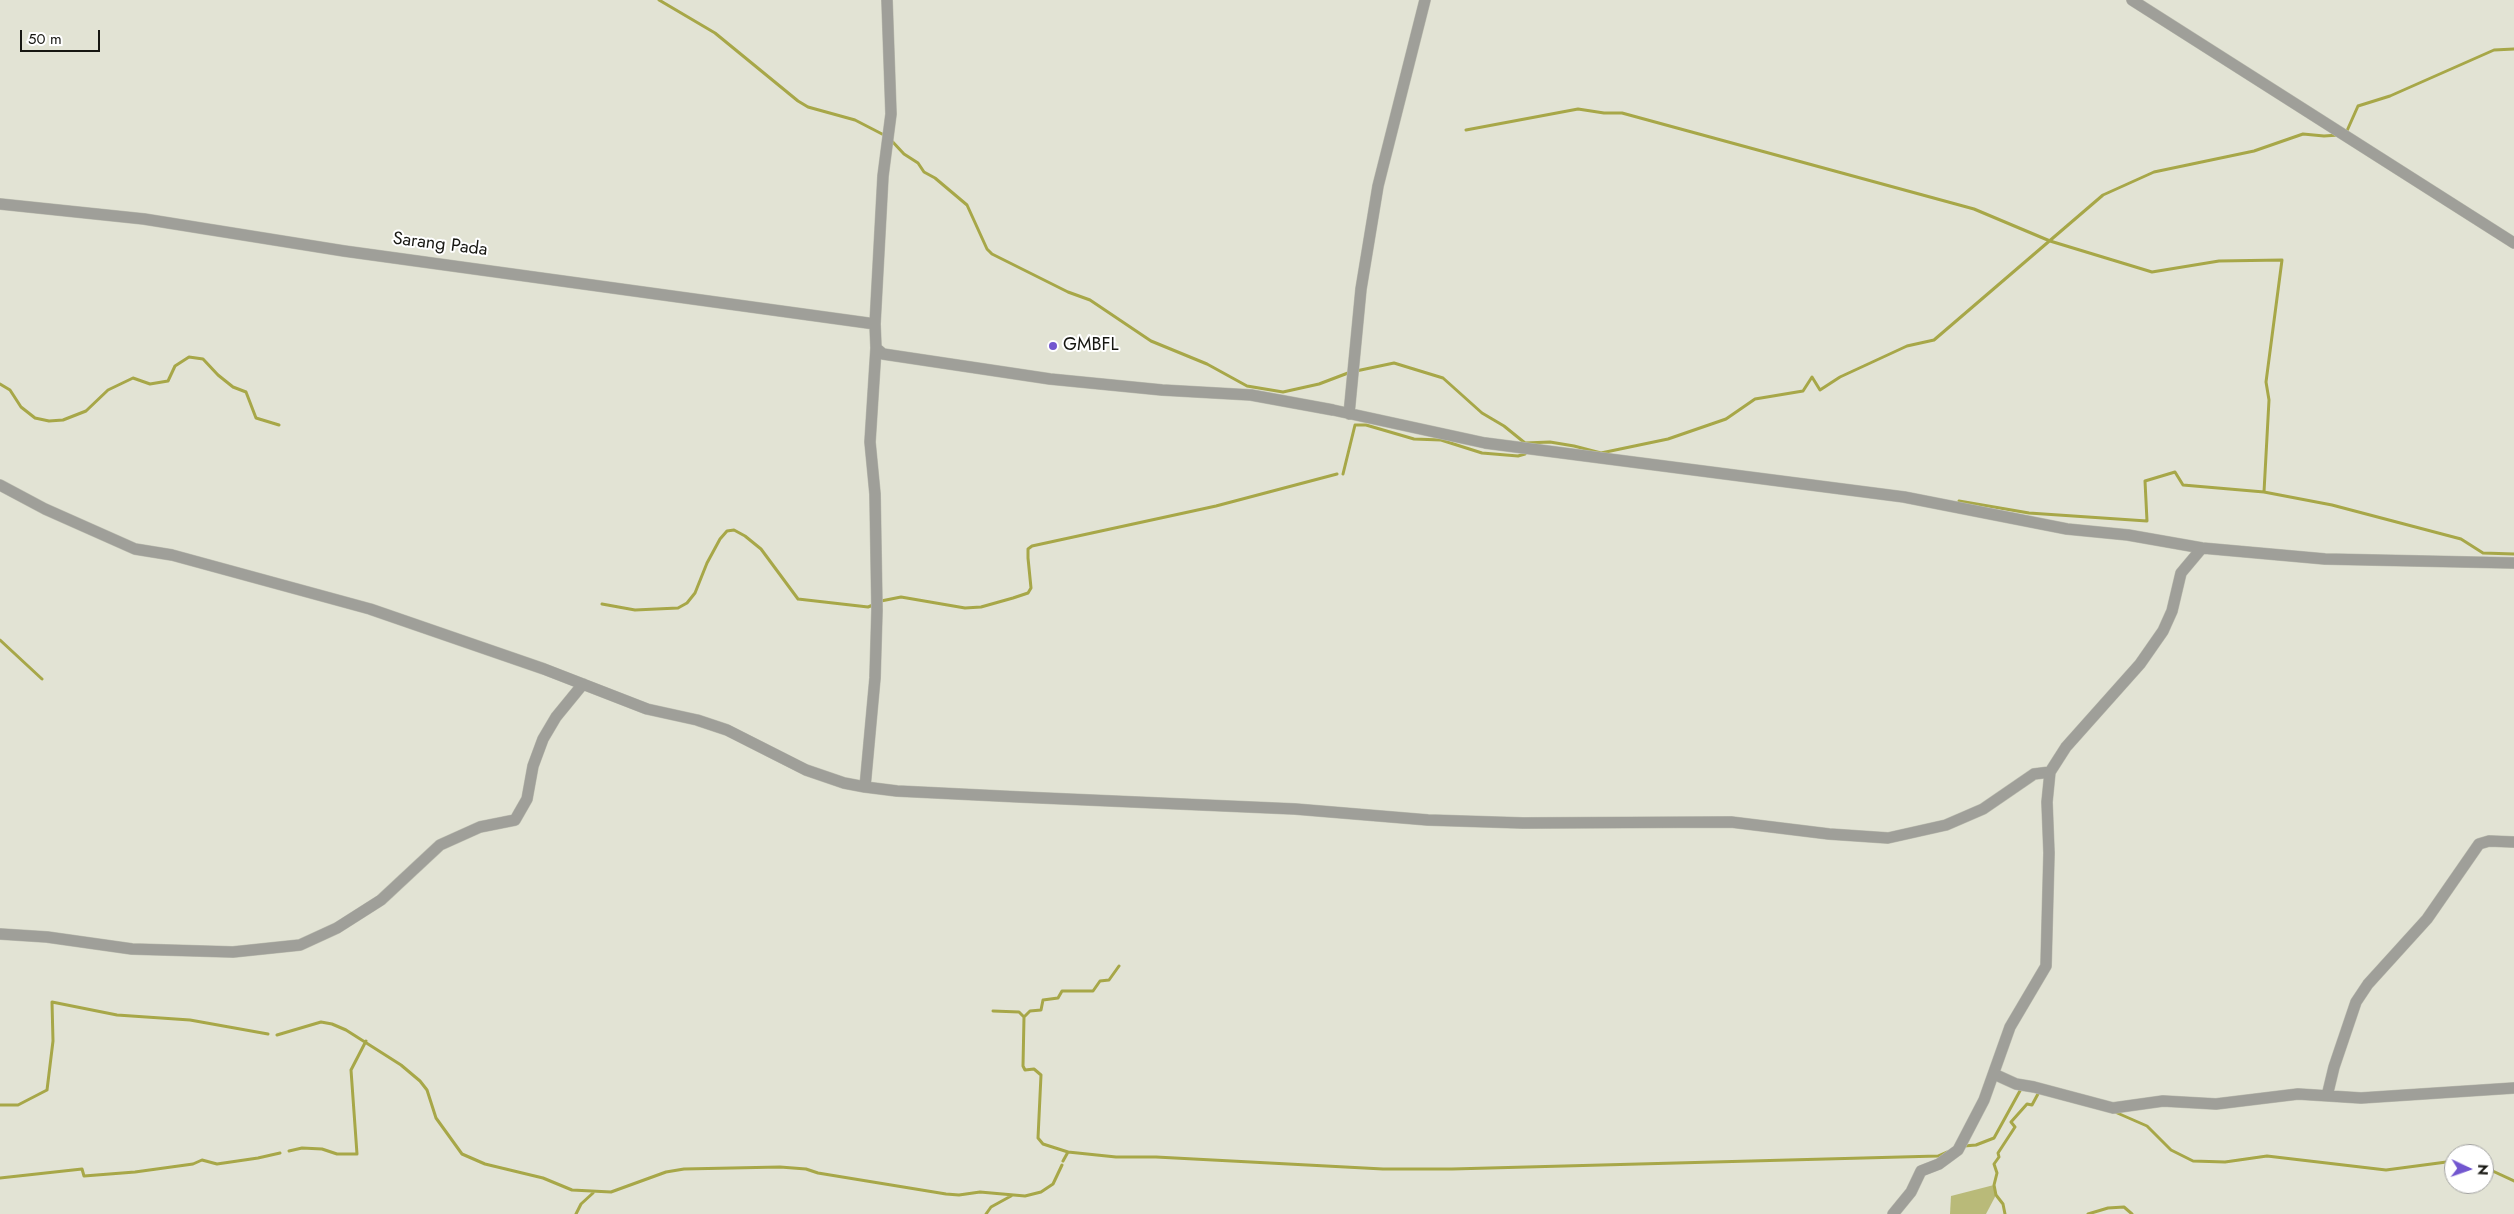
<!DOCTYPE html>
<style>
body{margin:0}
#map{position:relative;width:2514px;height:1214px;overflow:hidden;background:#e2e3d4;font-family:Jost,sans-serif}
canvas{display:block}
.north{position:absolute;left:2444px;top:1144px;width:50px;height:50px;box-sizing:border-box;background:#fff;border:1px solid #a2a2a0;border-radius:50%;rotate:93deg;font-size:14px;font-weight:700;line-height:20px;text-align:center;color:#171712}
.north::after{content:'';display:block;margin:auto;width:18px;height:22px;background:#7256cf;clip-path:polygon(50% 0,100% 100%,50% 72%,0 100%)}
.scale{position:absolute;left:20px;top:30px;width:80px;height:22px;box-sizing:border-box;border:2px solid #171712;border-top:0;padding-left:6px;font-size:15px;line-height:18px;white-space:nowrap;color:#171712;-webkit-text-stroke:4px #fff;paint-order:stroke}
</style>
<div id="map">
<canvas width="2514" height="1214"></canvas>
<div class="north">N</div>
<div class="scale">50 m</div>
</div>
<script>
const c = document.querySelector('canvas').getContext('2d');
c.lineJoin = 'round';
function fillPath(path, color) {
  c.fillStyle = color;
  c.fill(path, 'evenodd');
}
function shape(rows) {
  const path = new Path2D();
  for (const r of rows) {
    path.moveTo(r[0], r[1]);
    for (let i = 2; i < r.length; i += 2) path.lineTo(r[i], r[i + 1]);
  }
  return path;
}
function strokePath(path, color, width, dash) {
  c.strokeStyle = color;
  c.lineWidth = width;
  c.lineCap = dash ? 'butt' : 'round';
  c.setLineDash(dash || []);
  c.stroke(path);
}
function label(font, color, halo, rows, align = 'center') {
  c.font = font + ' Jost,sans-serif';
  c.lineWidth = 4;
  c.setLineDash([]);
  c.textBaseline = 'middle';
  c.strokeStyle = halo;
  c.fillStyle = color;
  for (const [text, x, y, turn = 0] of rows) {
    c.save();
    c.translate(x, y);
    c.rotate((+turn || 0) * Math.PI / 180);
    c.textAlign = isNaN(turn) ? turn : align;
    if (halo) c.strokeText(text, 0, 0);
    c.fillText(text, 0, 0);
    c.restore();
  }
}
fillPath(shape([
 [1994,1185,1996,1195,1986,1214,1950,1214,1951,1196]
]), '#b9ba79');
strokePath(shape([
 [659,0,715,33,798,101,808,107,855,120,884,135],
 [1466,130,1578,109,1604,113,1622,113,1974,209,2050,241,2152,272,2219,261,2282,260,2266,382,2269,400,2264,492],
 [2346,133,2358,106,2390,96,2494,50,2514,49],
 [890,139,904,154,918,163,924,172,935,178,967,205,987,249,992,254,1068,292,1090,300,1151,341,1207,364,1247,386,1283,392,1319,384,1348,373],
 [1356,371,1394,363,1443,378,1482,413,1504,426,1525,443,1550,442,1574,446,1601,453,1668,439,1726,419,1755,399,1803,391,1812,377,1820,390,1840,377,1907,346,1934,340,2103,195,2154,172,2254,151,2303,134,2324,136,2339,135],
 [0,384,10,390,21,407,35,418,49,421,63,420,86,411,108,390,133,378,150,384,168,381,175,366,189,357,203,359,218,375,233,387,246,392,256,418,279,425],
 [1343,474,1355,425,1366,425,1414,439,1441,440,1482,453,1518,456,1525,454],
 [1959,501,2029,513,2147,521,2145,481,2175,472,2183,485,2264,492,2332,505,2461,539,2483,553,2514,554],
 [881,601,901,597,965,608,981,607,1013,598,1028,593,1031,588,1028,558,1028,549,1032,546,1216,506,1337,474],
 [602,604,635,610,678,608,687,603,695,593,707,563,720,539,727,531,734,530,745,536,761,549,798,599,868,607,873,605],
 [0,640,42,679],
 [993,1011,1019,1012,1024,1017],
 [277,1035,321,1022,332,1024,346,1030,401,1065,420,1081,427,1090,436,1118,462,1154,485,1164,543,1178,572,1190,611,1192,666,1172,684,1169,780,1167,806,1169,818,1173,946,1194,959,1195,980,1192,1025,1196,1041,1192,1053,1184,1062,1165],
 [0,1105,18,1105,47,1090,53,1041,52,1002,117,1015,190,1020,268,1034],
 [2115,1112,2147,1126,2171,1150,2193,1161,2225,1162,2267,1156,2386,1170,2454,1161],
 [1964,1146,1976,1145,1994,1138,2021,1089],
 [289,1151,302,1148,322,1149,337,1154,357,1154,351,1070,366,1041],
 [1068,1152,1043,1144,1038,1138,1041,1075,1034,1069,1025,1070,1023,1066,1024,1017,1030,1011,1041,1010,1043,1000,1058,998,1062,991,1093,991,1100,981,1109,980,1119,966],
 [1063,1161,1068,1152,1116,1157,1156,1157,1383,1169,1452,1169,1938,1156,1947,1152],
 [2484,1167,2514,1181],
 [0,1178,82,1169,84,1176,135,1172,193,1164,202,1160,217,1164,258,1158,280,1153],
 [1996,1195,1994,1185,1997,1173,1994,1164,1999,1157,1998,1153,2015,1127,2011,1122,2027,1104,2032,1105,2039,1092],
 [1996,1195,2003,1204,2005,1214],
 [576,1214,581,1204,593,1193],
 [986,1214,991,1207,1011,1196],
 [2088,1214,2108,1208,2124,1207,2132,1214]
]), '#a7a748', 3);
const minor = shape([
 [887,0,891,114,883,176,875,324,876,348,883,354,1050,379,1162,390,1251,395,1333,410,1485,443,1904,497,2067,529,2128,535,2202,548,2325,559,2514,563],
 [2132,0,2514,243],
 [0,204,144,219,344,251,875,324],
 [1349,414,1361,289,1378,186,1425,0],
 [0,485,45,509,135,549,172,555,370,609,544,669,647,709,697,720,727,730,806,770,844,783,865,787,897,791,1020,797,1295,809,1428,820,1523,823,1731,822,1829,834,1888,838,1946,825,1983,809,2034,774,2050,772],
 [865,787,875,678,877,610,875,494,870,442,876,348],
 [0,934,47,937,132,949,233,952,300,945,337,928,381,900,440,845,480,827,515,820,527,799,533,766,543,739,556,717,583,684],
 [1994,1074,2016,1084,2034,1087,2113,1108,2163,1101,2216,1104,2298,1094,2361,1098,2514,1088],
 [2327,1096,2334,1067,2356,1002,2368,984,2427,919,2479,844,2489,841,2514,842],
 [1893,1214,1911,1192,1921,1171,1939,1164,1958,1150,1984,1100,2010,1027,2046,966,2049,853,2047,802,2050,772,2066,747,2140,664,2163,631,2172,611,2181,573,2202,548]
]);
strokePath(minor, '#bdbeb1', 12);
strokePath(minor, '#9f9f99', 11);
for (const [x, y, r, color] of [
 [1053,346,5,"#7256cf"]
]) {
  const dot = new Path2D();
  dot.arc(x, y, r, 0, 2 * Math.PI);
  c.fillStyle = color;
  c.fill(dot);
  strokePath(dot, '#fff', 2);
}
label('18px', '#171712', '#fff', [
 ["Sarang Pada",440,245,7]
]);
label('18px', '#171712', '#fff', [
 ["GMBFL",1063,346]
], 'left');
</script>
